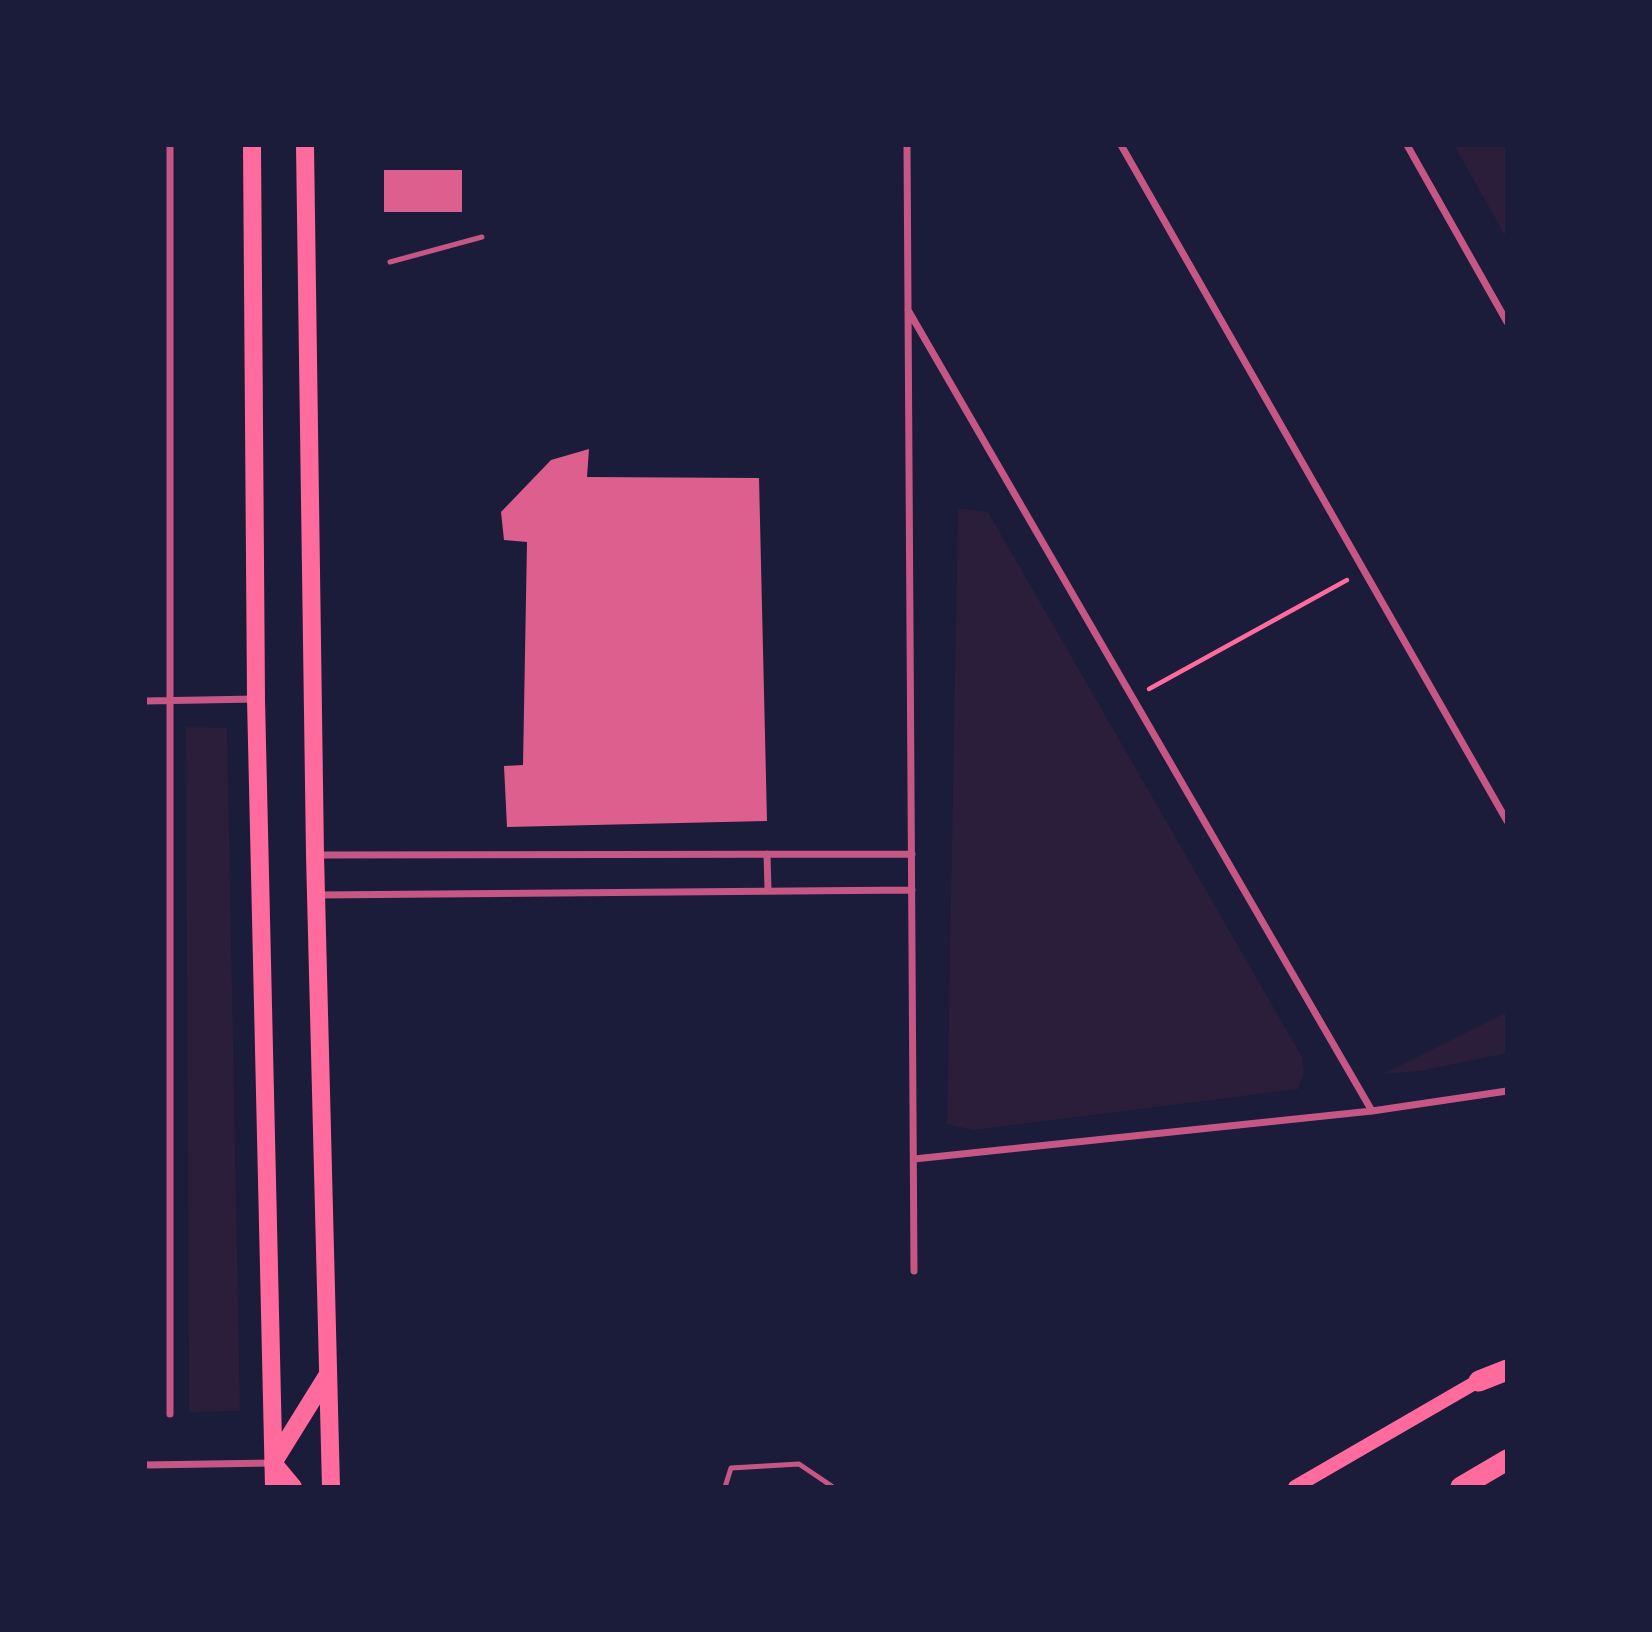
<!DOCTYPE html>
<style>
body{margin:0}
#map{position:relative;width:1652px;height:1632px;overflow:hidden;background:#1b1b3a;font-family:Rubik,sans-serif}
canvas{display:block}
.frame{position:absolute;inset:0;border:147px solid #1b1b3a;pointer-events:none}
</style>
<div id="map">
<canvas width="1652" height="1632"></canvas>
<div class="frame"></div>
</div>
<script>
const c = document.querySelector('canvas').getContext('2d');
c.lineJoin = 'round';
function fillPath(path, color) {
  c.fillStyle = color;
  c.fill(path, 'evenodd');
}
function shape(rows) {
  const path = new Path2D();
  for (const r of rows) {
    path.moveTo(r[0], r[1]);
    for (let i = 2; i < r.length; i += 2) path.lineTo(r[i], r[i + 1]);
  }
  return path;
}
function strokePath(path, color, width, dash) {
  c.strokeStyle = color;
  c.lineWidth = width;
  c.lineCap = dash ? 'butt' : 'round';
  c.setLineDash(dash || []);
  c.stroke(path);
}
fillPath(shape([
 [1454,145,1507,145,1507,239],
 [958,508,988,512,1302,1057,1304,1072,1298,1089,973,1130,947,1124],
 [186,727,227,728,240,1411,189,1412],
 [1507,1012,1507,1053,1420,1071,1383,1074]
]), '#2a1e3b');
fillPath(shape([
 [384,170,462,170,462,212,384,212],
 [589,449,587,477,759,478,767,821,507,827,504,766,523,765,527,542,504,540,501,512,551,460]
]), '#dd5f8e');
strokePath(shape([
 [1149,689,1347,580]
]), '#ff6b9d', 4.5);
strokePath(shape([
 [390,262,482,237],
 [725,1487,731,1468,799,1464,833,1487]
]), '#c65784', 5);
strokePath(shape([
 [170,145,170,1414],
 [907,145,914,1271],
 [1121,145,1507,821],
 [1407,145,1507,322],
 [908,310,1372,1111],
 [145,701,256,699],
 [767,854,768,890],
 [315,855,912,854],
 [318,895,912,890],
 [914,1159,1372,1111,1507,1091],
 [145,1465,273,1463]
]), '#c65784', 7);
strokePath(shape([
 [1295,1487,1485,1377]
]), '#ff6b9d', 14);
strokePath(shape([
 [252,145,256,699,274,1487],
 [305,145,315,855,331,1487],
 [273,1463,327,1376],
 [273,1463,293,1487]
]), '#ff6b9d', 18);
strokePath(shape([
 [1479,1381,1507,1370],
 [1461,1487,1507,1460]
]), '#ff6b9d', 21);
</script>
